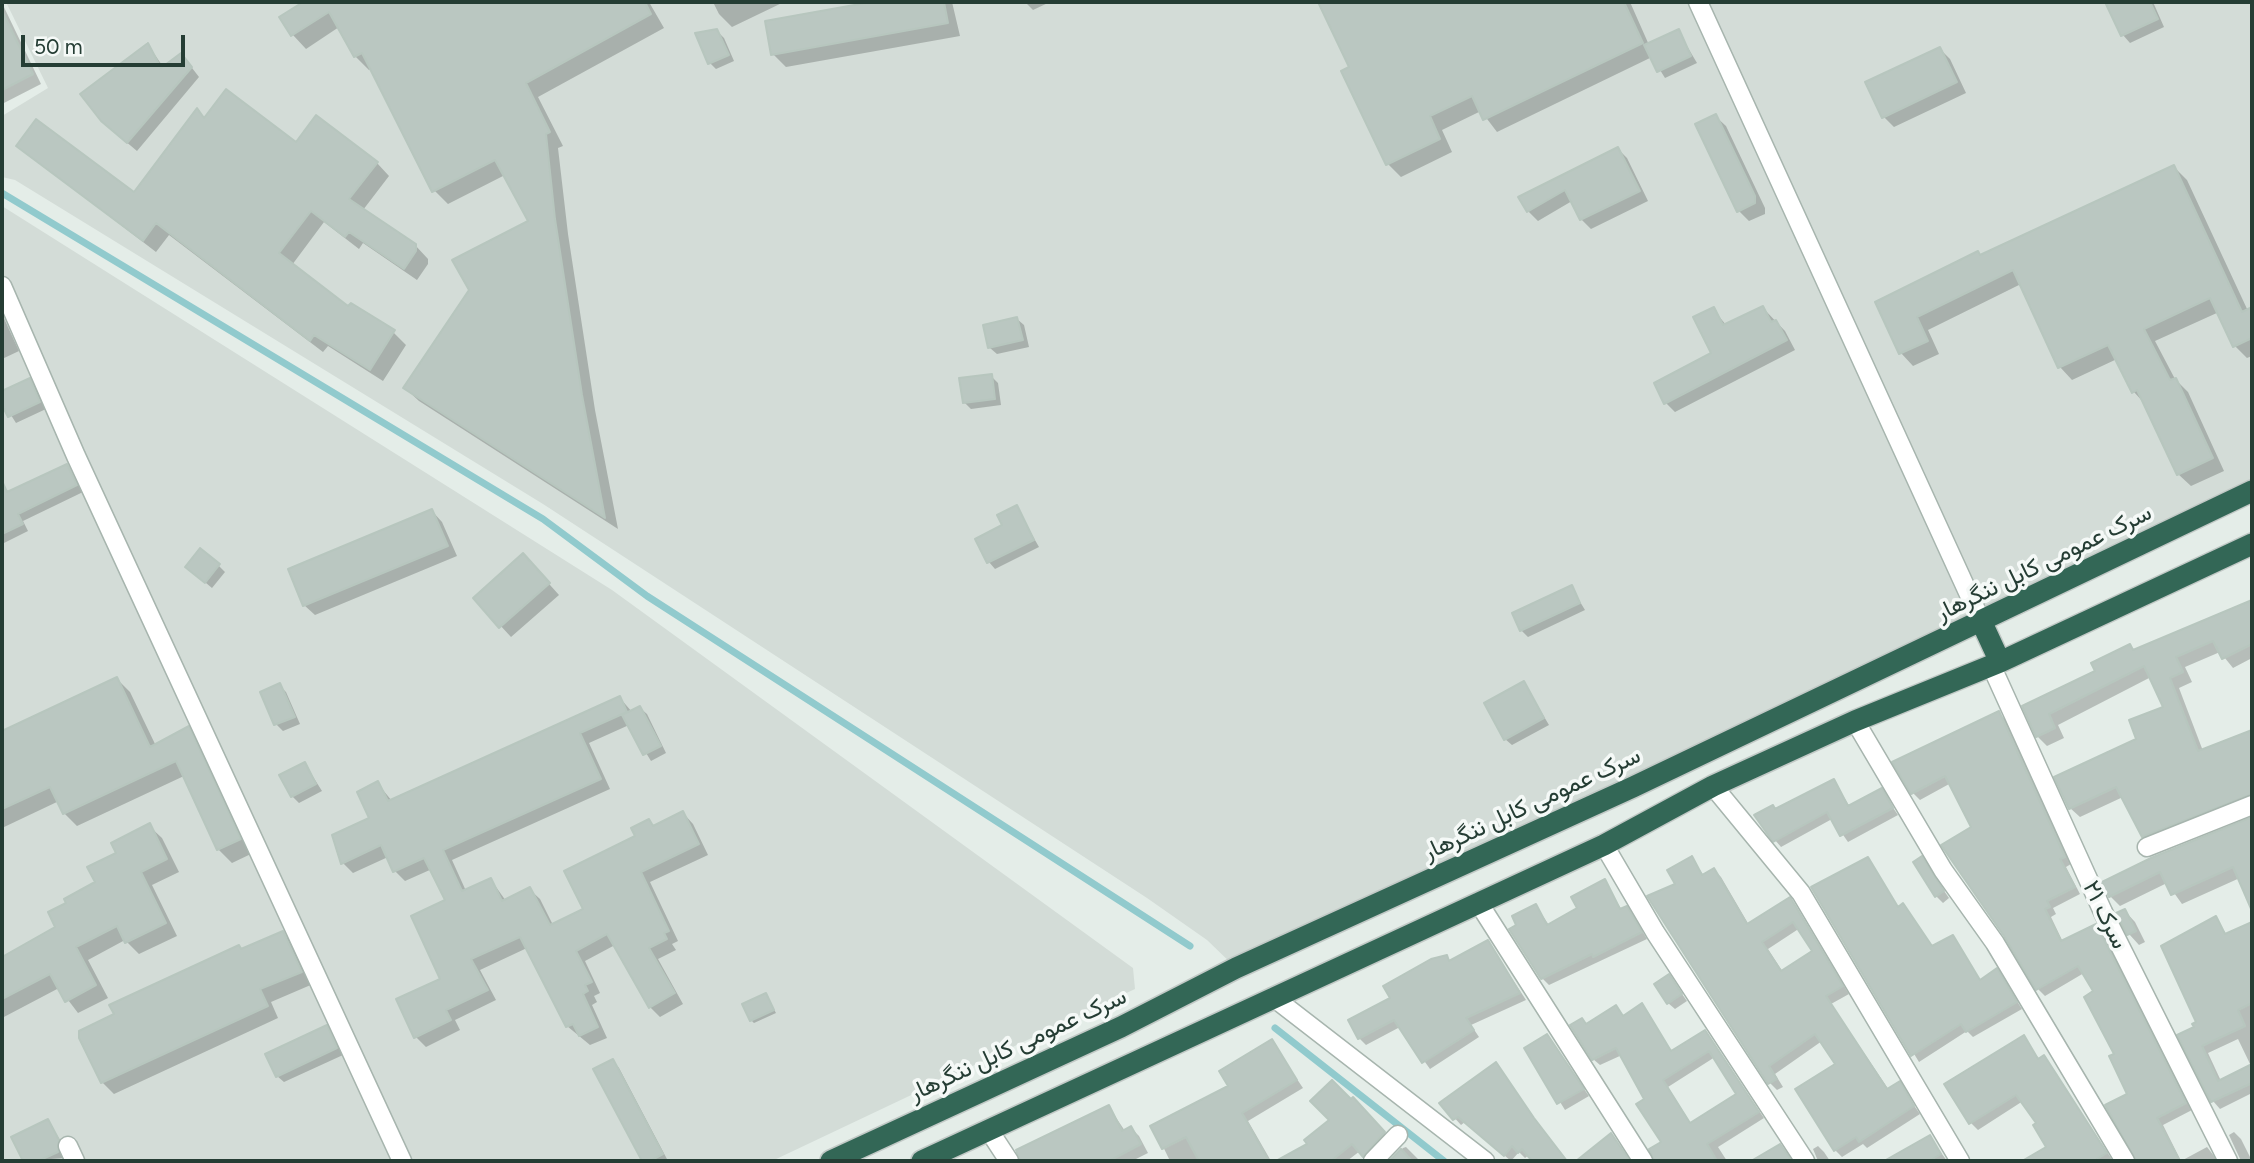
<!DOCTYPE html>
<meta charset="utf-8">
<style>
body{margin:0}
#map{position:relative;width:2254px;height:1163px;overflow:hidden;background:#e4ede8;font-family:Figtree,sans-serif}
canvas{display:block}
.frame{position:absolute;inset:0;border:4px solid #253d34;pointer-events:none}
.scale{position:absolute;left:21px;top:35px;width:164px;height:32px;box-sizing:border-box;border:4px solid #253d34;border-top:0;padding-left:9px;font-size:21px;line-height:24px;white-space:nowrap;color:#253d34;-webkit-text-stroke:5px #f5f9f7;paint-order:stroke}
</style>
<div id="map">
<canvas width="2254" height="1163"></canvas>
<div class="frame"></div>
<div class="scale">50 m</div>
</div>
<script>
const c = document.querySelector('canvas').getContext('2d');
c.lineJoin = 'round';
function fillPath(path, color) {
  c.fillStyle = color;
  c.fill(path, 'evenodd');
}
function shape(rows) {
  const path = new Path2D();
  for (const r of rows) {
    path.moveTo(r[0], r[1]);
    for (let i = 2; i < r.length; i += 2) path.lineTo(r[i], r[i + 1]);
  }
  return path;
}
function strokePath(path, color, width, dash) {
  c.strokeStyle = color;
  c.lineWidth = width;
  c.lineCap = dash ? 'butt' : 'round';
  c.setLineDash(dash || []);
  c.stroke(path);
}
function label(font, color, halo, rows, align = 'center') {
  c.font = font + ' Figtree,Vazirmatn,sans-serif';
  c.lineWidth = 7;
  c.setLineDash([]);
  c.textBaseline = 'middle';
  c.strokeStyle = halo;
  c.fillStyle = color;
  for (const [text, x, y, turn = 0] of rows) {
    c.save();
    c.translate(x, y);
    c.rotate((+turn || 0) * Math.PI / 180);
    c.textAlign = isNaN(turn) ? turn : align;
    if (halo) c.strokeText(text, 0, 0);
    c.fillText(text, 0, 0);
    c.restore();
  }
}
fillPath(shape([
 [6,2,2252,2,2252,491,1236,968,1207,940,1147,898,543,504,15,180,2,177,2,116,48,88],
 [2,206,612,590,1133,968,1135,989,772,1161,2,1161]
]), '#d3dcd7');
fillPath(shape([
 [306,2,649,2,664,28,538,97,563,146,558,148,568,234,595,410,618,529,419,401,405,388,530,221,505,175,448,204,434,190,372,68,369,70,355,56,339,27,306,49,293,35,281,18],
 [713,2,784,2,732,27,719,14],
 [881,2,952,2,960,36,786,67,773,54,767,22],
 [1025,2,1050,2,1033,10],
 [1320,2,1630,2,1649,45,1678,31,1697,63,1665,78,1652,57,1497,132,1481,111,1442,130,1452,152,1401,177,1388,164,1351,67],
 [2107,2,2153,2,2164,27,2130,43,2123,35],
 [2,3,41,84,2,104],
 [717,31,724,38,734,61,716,69,710,63],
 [148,45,164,68,189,64,199,77,137,151,112,130],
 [1940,49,1950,59,1966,93,1894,127,1884,117],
 [197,111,206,119,377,163,389,176,363,210,415,245,428,259,428,264,417,280,363,243,359,249,324,222,292,265,349,309,393,332,406,345,383,381,328,346,323,352,169,235,156,252,18,146,135,194],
 [1715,116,1726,126,1765,208,1765,214,1749,221,1739,211],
 [1618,149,1627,158,1648,201,1591,229,1581,219,1572,201,1538,221,1528,211],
 [2174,167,2187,180,2248,311,2252,314,2252,356,2247,358,2235,346,2219,312,2155,341,2175,379,2188,392,2224,471,2191,486,2178,474,2145,404,2134,392,2117,359,2072,380,2060,367,2021,284,1928,330,1939,354,1913,366,1901,353,1878,303],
 [1763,308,1785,331,1795,350,1675,412,1666,403,1714,354,1713,309,1726,325],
 [2,314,19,351,2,359],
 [1017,319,1024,325,1029,347,997,354,990,348,985,327],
 [991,376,998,383,1001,405,971,409,964,402],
 [29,380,36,387,46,409,16,423,2,401,2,393],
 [67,466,83,492,23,521,28,531,2,544,2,498],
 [1016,507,1039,547,995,569,989,562],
 [432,511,442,522,457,556,315,615,304,605],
 [219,566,225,572,212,588,194,573],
 [533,566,559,595,511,637,475,598],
 [1571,587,1585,610,1528,637,1521,630],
 [2252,601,2252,658,2233,668,2220,652,2185,667,2192,682,2179,688,2203,751,2252,731,2252,806,2153,846,2143,836,2123,797,2080,817,2070,808,2165,708,2151,677,2058,725,2064,738,2047,746,2037,736,2025,707,2097,672,2130,646,2135,651],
 [117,679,130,692,156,746,188,729,201,742,253,853,232,863,218,849,184,776,77,826,64,813,59,801,2,828,2,732],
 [1524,683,1549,725,1512,745,1505,739],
 [279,685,286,692,300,724,283,731,276,724,262,693],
 [620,698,632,712,640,708,647,714,666,753,651,761,629,725,589,743,610,789,452,860,466,891,491,880,506,901,529,889,540,899,553,925,585,910,649,821,655,827,683,813,693,824,708,855,650,882,678,941,672,944,676,950,658,959,683,1004,660,1017,650,1007,615,945,585,961,600,993,594,996,597,1002,592,1005,607,1038,590,1045,567,1026,527,948,480,970,496,1000,455,1020,460,1030,426,1047,416,1037,442,980,447,900,432,869,405,881,395,871,388,857,353,873,343,863,372,819,378,784,392,801],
 [1999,713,2006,720,2071,864,2066,867,2080,894,2053,908,2056,914,2051,917,2063,942,2096,926,2103,933,2192,1110,2163,1125,2181,1161,2207,1147,2218,1161,2136,1161,2129,1094,2095,992,2084,973,2045,996,2038,989,2006,936,1974,828,1951,783,1920,800,1913,793],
 [305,764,322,791,299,803,292,796],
 [1834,781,1850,807,1881,790,1898,815,1848,842,1832,819,1781,847,1775,840,1776,810],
 [2252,819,2252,880,2247,882,2242,877,2182,904,2167,883,2120,906,2110,896,2152,859],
 [149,826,162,838,179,872,152,885,177,936,139,954,125,940,88,960,108,998,78,1013,59,988,2,1018,2,957,57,928,68,904,97,883,119,854],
 [1692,858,1704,876,1714,870,1721,877,1749,925,1789,899,1796,906,1849,994,1831,1004,1889,1090,1899,1084,1920,1114,1867,1148,1863,1144,1842,1157,1835,1150,1837,1065,1822,1041,1775,1074,1783,1087,1777,1090,1770,1083,1650,897,1677,884],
 [1800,928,1814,951,1783,972,1768,949],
 [1868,859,1899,908,1933,948,1952,938,1981,981,1997,970,2022,1009,1973,1037,1967,1031,1919,1062,1813,888],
 [1922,859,1949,898,1943,903,1936,896],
 [1604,882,1622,910,1626,908,1633,915,1647,939,1549,985,1542,978,1519,925,1536,906,1549,925,1579,909],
 [2125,911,2135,922,2145,942,2139,945,2129,934,2119,914],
 [2215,918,2227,935,2252,922,2252,1093,2220,1109,2213,1101,2180,1036,2196,1028,2199,1023],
 [2238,1039,2251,1066,2221,1081,2208,1053],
 [283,933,295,945,313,984,271,1002,278,1018,114,1094,102,1082,242,950],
 [1488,942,1526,1000,1471,1025,1479,1037,1430,1069,1400,1027,1366,1045,1359,1038,1392,999,1446,957,1451,961],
 [1669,976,1687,1001,1675,1009,1668,1003],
 [766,995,776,1013,754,1023,751,1020],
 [1642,1006,1673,1053,1705,1032,1764,1118,1718,1147,1727,1161,1656,1161,1651,1150,1664,1143,1646,1100,1622,1055,1600,1065,1593,1059,1582,1020,1587,1025,1616,1007,1625,1017],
 [1715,1057,1738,1094,1691,1124,1668,1087],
 [326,1027,343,1055,284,1082,277,1076],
 [1547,1036,1589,1096,1565,1110,1527,1048],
 [2023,1037,2040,1060,2043,1058,2050,1065,2113,1161,2025,1161,2048,1148,2039,1124,2023,1101,1978,1130,1971,1123],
 [1272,1042,1303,1088,1248,1121,1271,1161,1170,1161,1153,1126,1230,1087],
 [613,1061,619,1068,668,1161,643,1161,595,1070],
 [1351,1101,1360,1107,1391,1140,1369,1160,1360,1151,1347,1161,1279,1161,1310,1144],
 [1441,1103,1539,1126,1568,1161,1534,1161,1529,1155,1525,1158,1519,1152,1511,1161,1465,1122,1461,1125],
 [1109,1107,1125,1131,1131,1128,1139,1136,1148,1153,1132,1161,1022,1161,1018,1151],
 [48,1121,65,1148,64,1158,25,1161,13,1138],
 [2234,1132,2241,1139,2252,1161,2241,1161,2229,1135],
 [1930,1137,1947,1161,1896,1161,1894,1158],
 [1818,1146,1824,1152,1830,1161,1818,1161,1813,1149],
 [1406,1147,1420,1161,1389,1161,1403,1148]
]), '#0003');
strokePath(shape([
 [2,193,543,519,647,596,1190,946],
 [1275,1028,1444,1161]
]), '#91cacd', 7);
const building = shape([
 [303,2,645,2,651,14,526,83,550,132,546,134,555,219,582,395,605,518,403,388,469,290,452,260,528,221,495,160,432,192,362,53,354,57,329,12,291,36,279,17,303,2],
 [871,2,944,2,948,23,771,55,765,21,871,2],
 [1318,2,1624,2,1643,43,1483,120,1472,96,1430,116,1440,139,1386,165,1341,71,1349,67,1318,2],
 [2105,2,2150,2,2158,19,2121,36,2105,2],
 [2,11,33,74,2,90,2,11],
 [717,29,729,55,708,64,695,33,717,29],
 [1679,29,1691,56,1657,72,1644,45,1679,29],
 [148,43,161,68,181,53,192,67,127,143,101,121,80,94,148,43],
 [1940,47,1957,82,1882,118,1865,82,1940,47],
 [226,89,296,142,316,115,378,162,349,199,416,244,416,251,404,269,349,232,345,237,311,211,279,253,348,306,351,303,395,330,370,370,314,335,310,341,156,223,143,241,16,146,36,119,134,192,197,108,204,118,226,89],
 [1716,114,1755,196,1755,203,1737,212,1695,124,1716,114],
 [1618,147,1640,191,1580,220,1565,190,1527,212,1518,197,1618,147],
 [2174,165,2242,312,2252,307,2252,338,2233,347,2210,298,2144,329,2170,380,2176,378,2213,458,2177,475,2137,390,2132,393,2108,345,2058,368,2013,270,1917,317,1928,341,1899,354,1875,302,1978,251,1980,255,2174,165],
 [1763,306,1771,322,1776,320,1787,340,1664,404,1654,383,1711,353,1693,317,1714,307,1723,325,1763,306],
 [1017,317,1023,340,988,348,983,325,1017,317],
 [992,374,995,399,963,403,959,378,992,374],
 [30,378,40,402,8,417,2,405,2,391,30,378],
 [67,464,77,485,18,514,23,524,2,534,2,481,7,492,67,464],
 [1017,505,1034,540,987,563,975,539,1002,525,997,515,1017,505],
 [432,509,448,546,303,606,288,569,432,509],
 [200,548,220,564,205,583,185,567,200,548],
 [523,553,550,583,499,628,473,598,523,553],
 [1572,585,1580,603,1520,631,1512,613,1572,585],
 [2252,600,2252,644,2222,659,2213,641,2176,657,2183,672,2170,678,2198,751,2252,730,2252,794,2142,837,2116,787,2069,809,2054,777,2136,739,2129,720,2163,707,2144,666,2049,714,2055,728,2036,737,2022,706,2095,671,2091,663,2130,644,2133,650,2252,600],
 [117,677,150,747,189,726,241,839,217,850,176,761,63,814,50,787,2,809,2,731,117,677],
 [1524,681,1544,718,1504,740,1484,703,1524,681],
 [280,683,295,717,274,725,260,692,280,683],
 [620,696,627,712,580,733,601,779,443,850,462,891,491,878,502,901,530,887,550,925,583,909,564,871,635,836,631,828,649,819,653,826,683,811,699,844,641,872,669,931,664,933,667,939,649,948,675,993,649,1008,607,934,576,951,592,982,585,985,588,991,583,994,598,1027,579,1036,573,1024,566,1027,520,937,471,959,488,990,446,1010,451,1020,414,1038,396,999,440,979,411,916,445,900,424,858,393,872,381,845,341,864,332,835,369,818,357,792,378,781,388,801,620,696],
 [640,706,661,746,643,755,622,715,640,706],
 [1999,711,2065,857,2060,859,2075,887,2047,901,2050,907,2045,909,2061,941,2096,924,2186,1103,2157,1118,2180,1161,2136,1161,2105,1105,2127,1094,2109,1056,2114,1054,2084,997,2093,991,2078,966,2036,990,2004,936,1941,845,1971,827,1945,776,1911,794,1892,762,1999,711],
 [305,762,316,784,291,797,279,775,305,762],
 [1834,779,1848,806,1882,788,1893,808,1840,836,1827,812,1773,842,1754,815,1773,805,1775,809,1834,779],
 [2252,817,2252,911,2233,867,2171,895,2160,872,2109,897,2102,882,2151,858,2252,817],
 [150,823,167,859,141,872,166,923,125,943,117,926,76,947,96,985,65,1002,50,974,2,999,2,957,55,927,48,912,66,903,64,899,95,882,87,867,116,853,111,843,150,823],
 [1692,856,1702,875,1714,868,1747,924,1790,897,1843,986,1826,996,1887,1089,1900,1081,1914,1106,1859,1142,1856,1137,1834,1151,1795,1089,1835,1064,1815,1034,1769,1066,1777,1079,1768,1084,1647,896,1675,884,1667,870,1692,856],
 [1793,922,1812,951,1781,971,1762,942,1793,922],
 [1922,856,1944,891,1935,897,1913,862,1922,856],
 [1868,857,1898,907,1903,903,1932,946,1953,935,1980,980,1997,968,2017,1002,1966,1032,1961,1024,1911,1056,1811,887,1868,857],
 [1605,879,1620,909,1627,906,1642,932,1593,957,1592,954,1541,979,1509,929,1516,925,1512,916,1536,904,1547,925,1577,908,1571,897,1605,879],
 [2125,909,2136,931,2127,935,2116,913,2125,909],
 [2216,916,2225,934,2252,922,2252,1003,2238,1010,2245,1026,2202,1046,2218,1081,2252,1064,2252,1083,2211,1102,2177,1035,2194,1027,2192,1024,2196,1022,2161,946,2216,916],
 [283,931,302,972,260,989,268,1006,101,1083,79,1038,79,1031,114,1014,109,1005,239,945,241,949,283,931],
 [1488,940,1520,993,1466,1018,1474,1030,1422,1063,1394,1020,1358,1039,1348,1020,1390,998,1383,986,1431,959,1447,955,1449,961,1488,940],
 [1669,974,1682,994,1667,1004,1654,984,1669,974],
 [766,993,774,1010,750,1021,742,1004,766,993],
 [1642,1003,1671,1051,1705,1030,1759,1112,1707,1144,1717,1161,1654,1161,1649,1149,1661,1142,1636,1104,1644,1099,1616,1048,1592,1060,1570,1025,1582,1018,1586,1024,1616,1005,1623,1016,1642,1003],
 [1709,1051,1736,1094,1690,1123,1663,1080,1709,1051],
 [327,1025,337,1048,276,1077,265,1054,327,1025],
 [1547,1034,1584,1089,1557,1104,1524,1048,1547,1034],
 [2024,1035,2038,1059,2044,1055,2107,1153,2093,1161,2022,1161,2046,1147,2033,1125,2036,1123,2016,1095,1969,1124,1944,1084,2024,1035],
 [1272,1039,1297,1080,1242,1113,1269,1161,1199,1161,1186,1137,1162,1149,1150,1126,1228,1086,1219,1071,1272,1039],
 [613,1059,663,1154,650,1161,642,1161,593,1069,613,1059],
 [1496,1062,1534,1118,1567,1161,1532,1161,1522,1149,1518,1153,1512,1146,1504,1156,1458,1117,1453,1120,1439,1103,1496,1062],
 [1332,1080,1351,1099,1353,1097,1385,1132,1363,1157,1352,1144,1331,1161,1276,1161,1307,1144,1304,1140,1329,1120,1310,1101,1332,1080],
 [1109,1105,1122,1131,1131,1126,1141,1144,1109,1161,1020,1161,1016,1150,1109,1105],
 [48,1119,59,1140,58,1152,38,1161,23,1161,11,1137,48,1119],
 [1611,1133,1630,1161,1576,1161,1611,1133],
 [1930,1135,1941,1154,1929,1161,1884,1161,1930,1135],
 [1780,1144,1792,1161,1751,1161,1780,1144],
 [1401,1149,1412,1161,1389,1161,1401,1149]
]);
fillPath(building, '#bac7c1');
strokePath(building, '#b7c6be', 2);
const street = shape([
 [1698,2,1982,623],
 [2,286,76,456,402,1161],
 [1991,665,2103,912,2228,1161],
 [1855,721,1943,870,1995,943,2125,1161],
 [1713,786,1801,893,1960,1161],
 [1604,845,1655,932,1805,1161],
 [2147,847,2252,805],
 [1478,902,1643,1161],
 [1273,997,1485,1161],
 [990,1132,1009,1161],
 [68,1146,75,1161],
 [1373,1161,1398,1135]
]);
const highway = shape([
 [1982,623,2000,662],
 [831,1161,1121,1027,1236,968,1633,787,2252,491],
 [922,1161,1604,845,1713,786,1855,721,2000,662,2252,544]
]);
strokePath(street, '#a7b5ae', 21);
strokePath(highway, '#c2c9c6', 24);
strokePath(street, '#fff', 18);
strokePath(highway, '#336756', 21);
label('24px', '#253d34', '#f5f9f7', [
 ["سرک عمومی کابل ننگرهار",2044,563,-26],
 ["سرک عمومی کابل ننگرهار",1532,804,-25],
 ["سرک ۲۱",2105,915,64],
 ["سرک عمومی کابل ننگرهار",1018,1045,-25]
]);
</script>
